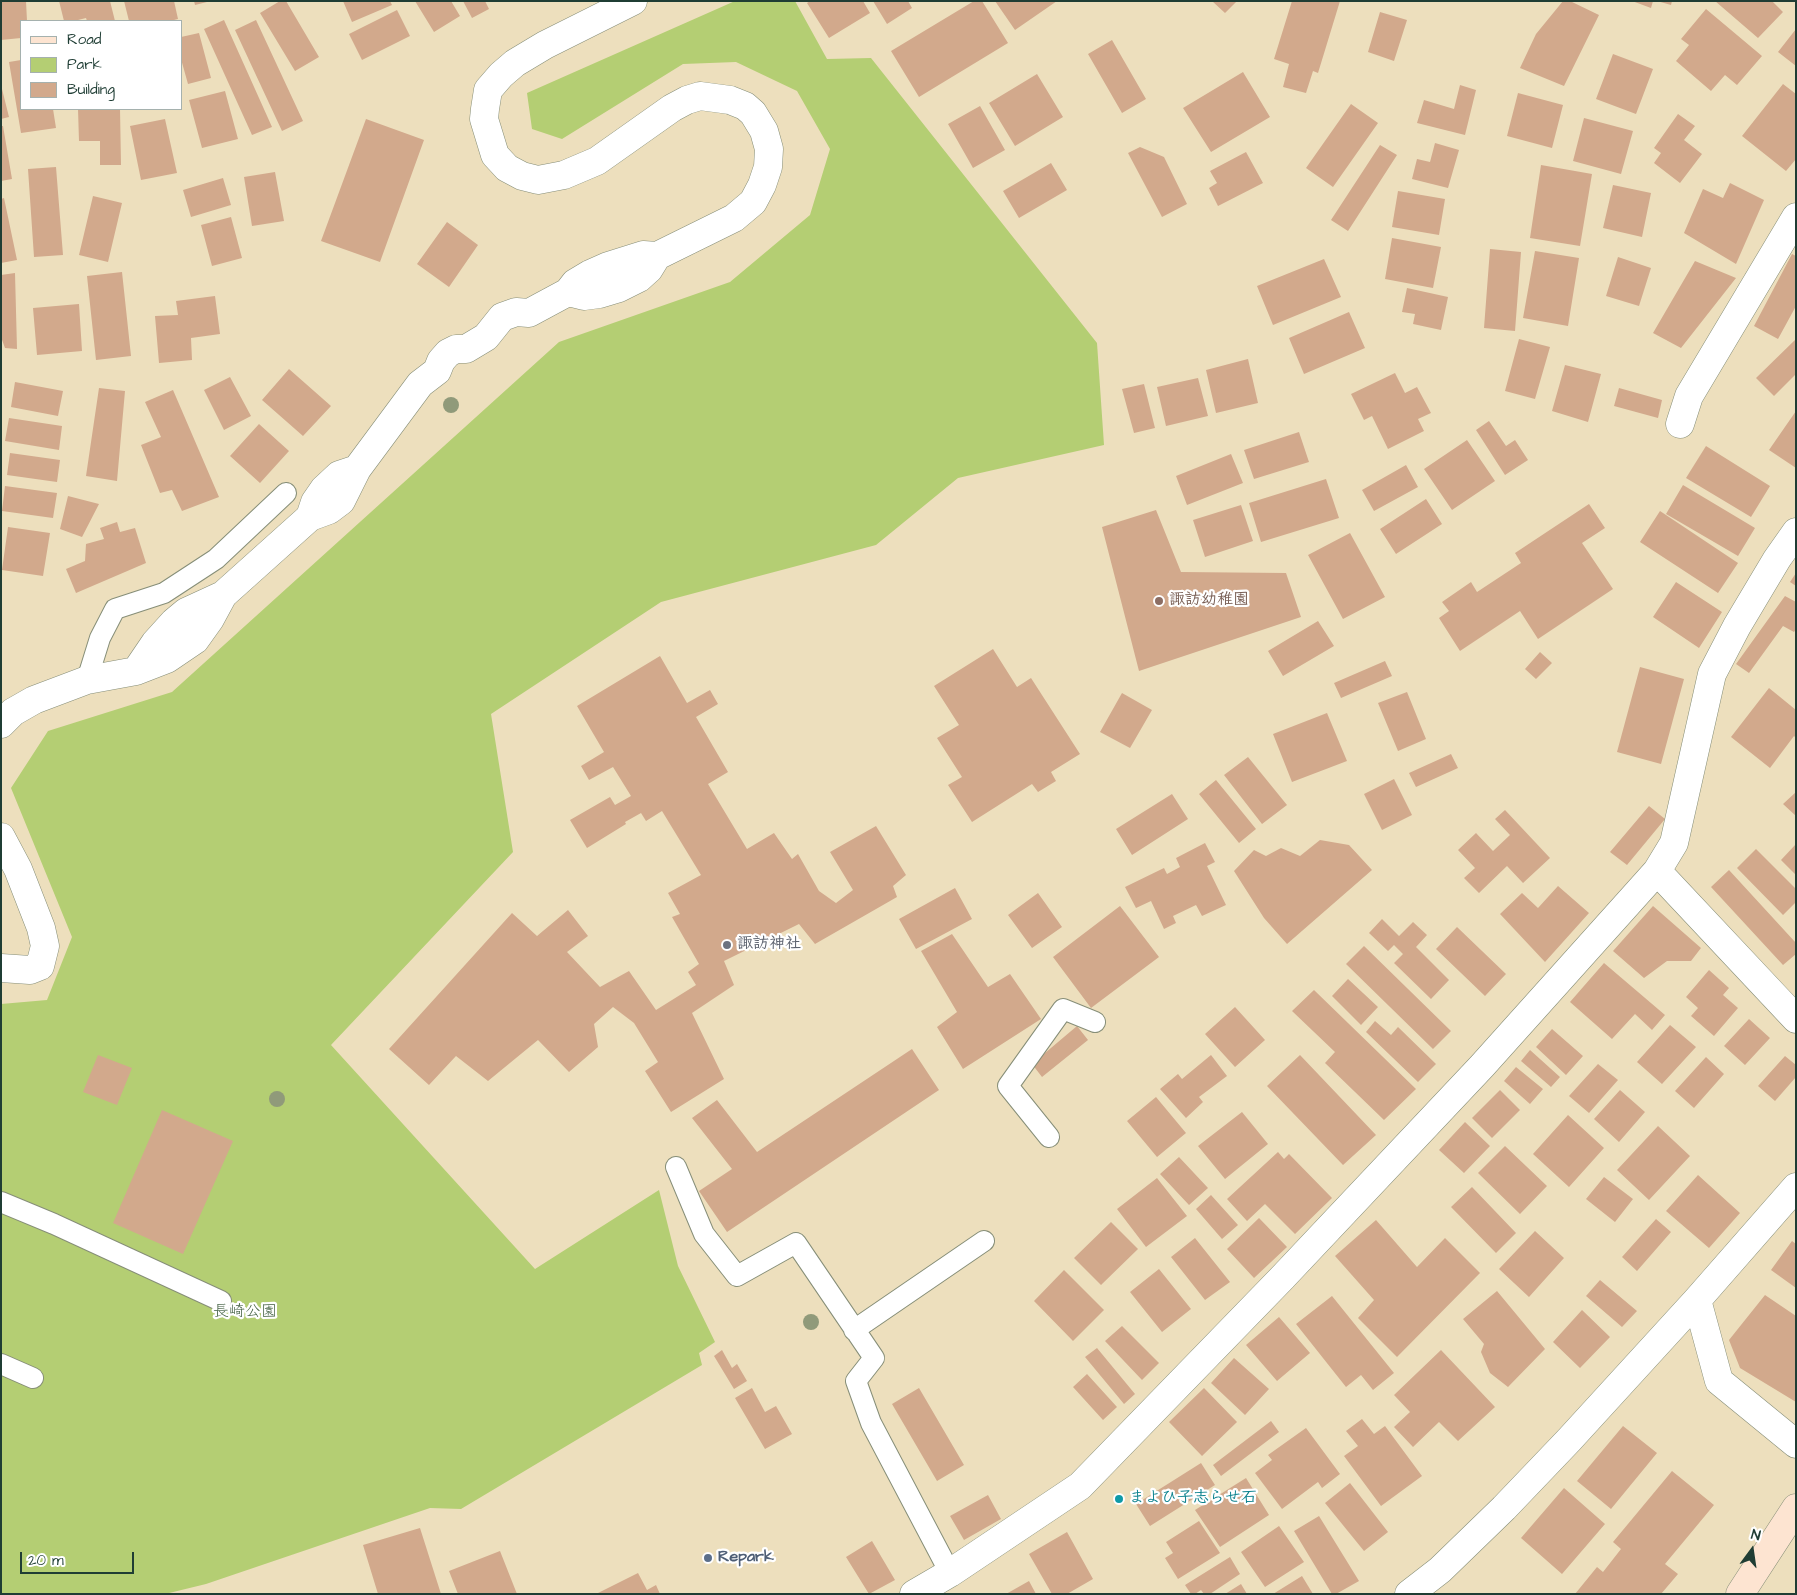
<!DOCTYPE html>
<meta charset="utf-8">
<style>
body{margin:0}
#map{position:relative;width:1797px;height:1595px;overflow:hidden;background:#eddfbd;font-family:"Architects Daughter",sans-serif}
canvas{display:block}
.frame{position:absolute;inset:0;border:2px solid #1f3d34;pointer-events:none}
.legend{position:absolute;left:20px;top:20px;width:162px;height:90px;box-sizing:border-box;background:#fff;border:1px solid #a5b1ae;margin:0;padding:6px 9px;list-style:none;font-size:15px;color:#1f3d34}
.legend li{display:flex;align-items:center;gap:10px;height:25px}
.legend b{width:25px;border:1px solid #a5b1ae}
.north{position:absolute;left:1727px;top:1525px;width:50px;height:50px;-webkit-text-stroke:4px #fff;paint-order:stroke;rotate:14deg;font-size:14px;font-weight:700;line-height:20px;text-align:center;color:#1f3d34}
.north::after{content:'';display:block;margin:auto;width:18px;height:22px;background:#1f3d34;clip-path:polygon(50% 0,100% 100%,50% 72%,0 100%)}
.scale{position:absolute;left:20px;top:1552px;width:114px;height:22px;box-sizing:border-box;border:2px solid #1f3d34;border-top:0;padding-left:6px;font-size:15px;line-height:18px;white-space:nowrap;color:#1f3d34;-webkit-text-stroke:4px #fff;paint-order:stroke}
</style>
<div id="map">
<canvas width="1797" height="1595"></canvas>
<div class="frame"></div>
<ul class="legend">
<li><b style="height:6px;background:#fde4d1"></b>Road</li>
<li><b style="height:14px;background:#b4ce73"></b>Park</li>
<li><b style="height:14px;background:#d2a98c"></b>Building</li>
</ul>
<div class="north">N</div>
<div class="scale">20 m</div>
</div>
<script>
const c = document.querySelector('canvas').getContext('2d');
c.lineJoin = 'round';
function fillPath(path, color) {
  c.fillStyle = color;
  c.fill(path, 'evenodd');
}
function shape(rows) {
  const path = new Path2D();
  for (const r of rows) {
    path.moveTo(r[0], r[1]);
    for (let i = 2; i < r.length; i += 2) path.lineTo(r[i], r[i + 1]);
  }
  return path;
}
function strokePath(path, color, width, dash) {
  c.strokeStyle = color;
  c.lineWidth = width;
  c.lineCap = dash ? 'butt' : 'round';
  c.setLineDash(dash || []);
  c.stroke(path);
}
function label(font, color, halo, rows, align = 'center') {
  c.font = font + ' "Architects Daughter","Klee One",sans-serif';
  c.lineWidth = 4.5;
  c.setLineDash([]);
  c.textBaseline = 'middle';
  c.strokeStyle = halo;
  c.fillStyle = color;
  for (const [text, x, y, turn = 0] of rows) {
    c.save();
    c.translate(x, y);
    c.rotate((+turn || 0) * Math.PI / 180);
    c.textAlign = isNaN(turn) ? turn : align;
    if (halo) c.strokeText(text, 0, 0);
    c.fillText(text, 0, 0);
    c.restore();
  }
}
fillPath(shape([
 [735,1,795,1,827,59,871,58,1097,343,1104,445,958,478,876,545,661,602,491,714,513,852,331,1045,535,1269,659,1190,678,1266,715,1342,699,1353,702,1365,461,1509,430,1508,206,1584,165,1594,1,1594,1,1004,47,1000,72,937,11,788,48,731,172,692,559,342,730,282,810,215,830,149,797,91,736,62,683,64,562,139,532,129,527,93]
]), '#b4ce73');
fillPath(shape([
 [1,1,26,1,27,21,21,21,21,38,1,40],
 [59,1,110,1,115,21,87,21,86,18,74,21,64,21],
 [124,1,174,1,178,19,170,21,129,21],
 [194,1,207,1,207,2,195,5],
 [280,1,286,1,319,57,295,71,260,13],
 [343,1,390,1,392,5,352,22],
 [415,1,451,1,460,16,434,32],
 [463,1,485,1,489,9,472,18],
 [810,1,863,1,870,13,829,38,807,3],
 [873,1,908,1,912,8,887,24],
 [974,1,982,1,1008,43,919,97,891,51],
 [995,1,1057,1,1015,30],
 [1212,1,1237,1,1225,13],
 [1292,1,1340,1,1318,73,1313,71,1306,93,1283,87,1289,64,1274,59],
 [1563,1,1570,1,1599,15,1564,86,1520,68,1536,34],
 [1632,1,1653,1,1651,8],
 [1657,1,1672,1,1671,5],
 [1715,1,1772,1,1783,12,1758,38],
 [1706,9,1762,56,1737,85,1725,75,1711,91,1676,61,1689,45,1681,39],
 [397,10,410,36,362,60,349,34],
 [1380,12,1407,20,1394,61,1368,52],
 [224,20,272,127,252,135,204,29],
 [256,20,303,121,282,131,235,30],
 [1796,29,1796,66,1778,52],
 [199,33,211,78,188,84,181,59,181,37],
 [1112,40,1146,99,1122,113,1088,54],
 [1613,54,1653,69,1636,114,1596,99],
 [21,60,21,109,53,109,56,128,21,133,9,62],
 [1243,72,1270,117,1211,152,1183,108],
 [1037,74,1063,117,1015,146,989,103],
 [1783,84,1796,94,1796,159,1786,171,1742,136],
 [1,85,9,117,1,119],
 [1460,85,1476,90,1465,135,1417,123,1424,100,1454,109],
 [225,91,238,139,202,148,189,100],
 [1518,93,1563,105,1552,148,1507,136],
 [1351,104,1378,123,1333,187,1306,168],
 [980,106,1005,150,973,168,948,124],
 [78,109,120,109,121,165,100,165,100,141,79,141],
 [1678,114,1695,126,1684,140,1702,154,1680,183,1654,163,1661,153,1654,148],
 [1584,118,1633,131,1621,174,1573,161],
 [165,119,177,173,141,180,130,126],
 [366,119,424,140,380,262,321,241],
 [1,126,3,126,12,179,1,181],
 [1435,143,1459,150,1448,188,1412,179,1417,159,1430,162],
 [1380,145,1397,155,1348,231,1331,220],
 [1140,147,1164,157,1187,204,1162,217,1128,153],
 [1246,152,1263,183,1218,206,1209,188,1217,183,1210,171],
 [1051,163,1067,190,1019,218,1003,191],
 [1541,165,1592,174,1580,246,1530,238],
 [56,167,63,255,34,257,28,169],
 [275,172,284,221,252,226,244,177],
 [223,178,231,205,191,217,183,190],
 [1730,183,1764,200,1736,264,1684,233,1703,189,1723,198],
 [1613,185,1651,193,1642,237,1603,228],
 [1398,191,1445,199,1439,235,1392,227],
 [93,196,122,203,108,262,79,255],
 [4,198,17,260,1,263,1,199],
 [231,217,242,258,212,266,201,225],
 [447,222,478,245,449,287,417,264],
 [1392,238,1441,247,1433,288,1385,279],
 [1490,249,1521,252,1515,331,1484,328],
 [1535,251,1579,258,1568,326,1523,318],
 [1792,254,1796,256,1796,306,1778,339,1754,326],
 [1618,257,1651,268,1639,306,1606,296],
 [1324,259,1341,297,1273,325,1257,286],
 [1695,261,1736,278,1681,348,1653,333],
 [122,272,131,356,96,360,87,276],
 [15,273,17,349,5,348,1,337,1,275],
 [1407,288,1448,297,1441,330,1413,324,1415,314,1402,312],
 [215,296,220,334,191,338,192,360,159,363,155,316,178,315,176,301],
 [79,304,82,351,37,355,33,308],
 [1349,312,1365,348,1304,374,1289,338],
 [1519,339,1550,347,1535,399,1505,391],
 [1796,339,1796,374,1774,396,1756,378],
 [1248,359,1258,403,1216,413,1206,370],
 [1565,365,1601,374,1588,422,1552,411],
 [289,369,331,406,303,436,262,400],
 [1395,373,1405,393,1417,387,1431,413,1418,419,1424,431,1388,449,1372,416,1364,420,1351,394],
 [230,377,251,416,224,430,204,390],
 [1198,378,1208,416,1166,426,1157,387],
 [15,382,63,391,58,416,11,407],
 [1144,384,1155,428,1134,433,1122,389],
 [99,388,125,391,117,481,86,476],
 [1619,388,1662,400,1658,418,1614,406],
 [173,390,219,497,182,511,172,490,160,493,141,445,161,437,145,402],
 [1796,411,1796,468,1769,450],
 [9,418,62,426,59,450,5,441],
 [1489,421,1506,446,1515,440,1528,460,1505,475,1476,430],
 [259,424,289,451,260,483,230,456],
 [1299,432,1309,462,1254,479,1244,450],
 [1467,440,1495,481,1452,510,1424,469],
 [1706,446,1770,486,1751,517,1686,478],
 [10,453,60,460,57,482,7,475],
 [1231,454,1243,483,1187,505,1176,476],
 [1406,465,1418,487,1374,511,1362,490],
 [1326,479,1339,518,1261,542,1249,503],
 [1683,485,1755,528,1738,556,1666,514],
 [5,486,57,493,53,518,2,511],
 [68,496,99,504,82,537,60,529],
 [1426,499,1442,524,1396,554,1380,529],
 [1589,504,1605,528,1582,543,1613,589,1538,639,1520,611,1460,651,1439,618,1449,611,1442,602,1471,582,1477,592,1521,563,1515,553],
 [1241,505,1253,541,1205,557,1193,520],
 [1156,510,1181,572,1286,573,1301,617,1139,671,1102,527],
 [1660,511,1738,563,1718,593,1640,542],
 [117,522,120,532,135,528,146,563,76,593,66,569,85,561,86,544,104,539,100,528],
 [8,527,50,533,43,576,2,570],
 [1350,533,1385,597,1343,619,1308,555],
 [1796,573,1796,586,1790,582],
 [1676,582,1722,612,1699,648,1653,617],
 [1785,596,1796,602,1796,629,1794,632,1783,626,1749,673,1736,664],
 [1318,621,1334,646,1283,676,1268,651],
 [993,649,1017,687,1031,678,1080,754,1051,772,1056,781,1038,792,1032,784,972,822,948,785,962,777,937,738,959,725,934,686],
 [1540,652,1552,663,1536,679,1525,669],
 [660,656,687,703,710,690,718,704,696,717,728,772,708,784,747,849,774,833,792,859,798,854,819,891,836,903,853,890,830,852,876,826,906,875,893,886,897,897,815,944,799,924,724,961,734,985,692,1013,724,1079,671,1112,645,1071,658,1062,634,1023,613,1007,594,1024,598,1047,569,1072,538,1040,488,1081,456,1056,429,1085,389,1049,512,913,537,936,568,910,588,936,567,952,600,987,629,971,656,1010,696,985,688,972,699,964,672,917,680,914,668,893,701,875,662,811,646,821,641,813,625,822,626,824,587,848,570,820,610,797,615,805,631,796,613,767,589,780,581,766,604,752,577,706],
 [1385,661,1392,676,1341,698,1334,683],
 [1640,667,1684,679,1661,764,1617,752],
 [1769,688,1796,710,1796,738,1794,736,1770,768,1731,737],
 [1407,692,1426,739,1398,751,1378,703],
 [1122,693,1152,710,1130,748,1100,732],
 [1327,713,1347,761,1292,782,1273,734],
 [1451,754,1458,768,1416,787,1409,773],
 [1248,757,1287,805,1262,824,1224,775],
 [1394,779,1412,815,1382,830,1364,794],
 [1216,780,1256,829,1239,843,1199,794],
 [1796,792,1796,816,1783,804],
 [1172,794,1188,819,1132,855,1116,829],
 [1649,806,1665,819,1627,865,1610,852],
 [1505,810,1550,858,1523,883,1507,866,1479,893,1464,878,1475,868,1458,850,1476,833,1493,851,1510,835,1495,819],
 [1320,840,1349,845,1372,870,1287,944,1264,918,1234,871,1254,850,1266,856,1281,848,1300,856],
 [1205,843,1215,862,1207,866,1226,905,1202,916,1196,905,1173,916,1176,923,1164,929,1151,901,1136,908,1125,887,1164,868,1167,874,1180,867,1176,858],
 [1796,844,1796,875,1781,860],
 [1756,849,1796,889,1796,902,1783,915,1737,868],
 [1729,870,1796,943,1796,954,1783,965,1711,887],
 [1558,886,1589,913,1545,962,1500,914,1522,893,1538,908],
 [955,888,972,919,916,949,899,919],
 [1038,893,1062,927,1032,948,1008,915],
 [1120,906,1159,957,1091,1008,1053,957],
 [1653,906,1701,948,1691,961,1667,961,1644,978,1613,951],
 [1382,919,1399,936,1413,922,1427,935,1416,947,1449,980,1431,999,1394,963,1403,954,1394,945,1388,951,1369,933],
 [1457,927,1506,974,1485,996,1436,949],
 [952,934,988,987,1010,974,1041,1019,963,1069,937,1027,957,1012,921,951],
 [1364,946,1451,1031,1433,1049,1346,964],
 [1604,963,1665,1015,1652,1030,1635,1014,1612,1039,1570,1002],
 [1709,970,1729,988,1723,995,1738,1008,1714,1036,1691,1016,1698,1008,1686,997],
 [1348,979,1378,1007,1361,1025,1332,996],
 [1314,990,1416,1089,1384,1120,1325,1063,1335,1052,1292,1011],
 [1235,1007,1265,1040,1235,1067,1205,1034],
 [1749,1019,1770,1038,1745,1065,1724,1046],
 [1375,1021,1391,1035,1398,1027,1436,1064,1418,1082,1366,1032],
 [1670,1025,1696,1047,1662,1084,1637,1062],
 [1077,1026,1088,1040,1042,1077,1032,1064],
 [1552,1029,1583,1056,1566,1075,1536,1047],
 [912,1049,939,1090,727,1232,699,1191,732,1169,692,1118,717,1100,757,1152],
 [1530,1050,1560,1077,1551,1087,1521,1061],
 [98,1055,132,1068,117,1105,83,1092],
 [1211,1055,1227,1076,1199,1097,1203,1102,1186,1118,1160,1089,1178,1074,1182,1079],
 [1300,1055,1376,1135,1343,1165,1267,1086],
 [1785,1056,1796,1065,1796,1077,1775,1101,1758,1086],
 [1706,1057,1724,1074,1694,1108,1675,1091],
 [1598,1064,1618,1080,1589,1113,1569,1096],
 [1516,1067,1543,1089,1530,1104,1504,1081],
 [1500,1090,1520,1110,1492,1138,1472,1118],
 [1620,1090,1645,1112,1619,1142,1594,1119],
 [1156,1097,1186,1133,1157,1157,1127,1121],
 [162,1110,233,1141,183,1254,113,1223],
 [1242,1112,1268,1144,1225,1179,1198,1146],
 [1568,1115,1604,1148,1569,1187,1533,1154],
 [1465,1122,1490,1146,1464,1173,1439,1150],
 [1658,1126,1690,1156,1649,1200,1617,1170],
 [1505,1146,1547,1186,1520,1214,1478,1173],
 [1278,1152,1284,1159,1289,1154,1332,1198,1295,1234,1265,1204,1247,1221,1227,1199],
 [1179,1157,1208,1188,1189,1205,1160,1174],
 [1698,1175,1740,1213,1709,1248,1666,1211],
 [1604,1177,1633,1199,1615,1222,1586,1199],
 [1157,1178,1187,1216,1146,1247,1117,1209],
 [1472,1187,1516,1233,1496,1253,1451,1207],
 [1211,1195,1238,1225,1222,1239,1196,1209],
 [1259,1218,1287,1247,1254,1278,1227,1249],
 [1656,1219,1671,1232,1637,1271,1622,1257],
 [1376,1220,1417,1267,1445,1238,1480,1273,1397,1357,1358,1318,1374,1300,1335,1256],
 [1111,1222,1138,1249,1101,1285,1074,1258],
 [1535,1231,1564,1258,1529,1297,1499,1269],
 [1195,1238,1230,1282,1205,1300,1171,1257],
 [1792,1241,1796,1244,1796,1288,1771,1270],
 [1159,1269,1191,1309,1162,1332,1130,1292],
 [1064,1270,1104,1310,1073,1341,1034,1301],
 [1600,1280,1637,1311,1622,1327,1586,1296],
 [1497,1291,1545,1349,1508,1387,1490,1373,1481,1352,1484,1344,1463,1319],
 [1765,1295,1796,1316,1796,1402,1740,1368,1729,1340],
 [1332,1296,1394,1373,1373,1390,1361,1375,1346,1387,1296,1324],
 [1582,1310,1610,1337,1580,1368,1553,1342],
 [1279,1317,1310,1353,1277,1381,1246,1345],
 [1122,1326,1159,1363,1142,1380,1105,1341],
 [1097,1348,1135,1394,1124,1404,1085,1357],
 [722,1350,732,1368,737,1364,747,1381,734,1389,714,1356],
 [1441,1350,1495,1407,1458,1441,1439,1422,1413,1447,1394,1427,1410,1412,1394,1395],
 [1234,1358,1269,1389,1245,1415,1211,1383],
 [1087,1374,1117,1407,1103,1420,1073,1387],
 [752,1388,765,1412,776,1406,792,1434,765,1449,735,1398],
 [919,1388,964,1465,937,1481,892,1404],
 [1204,1388,1237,1422,1202,1456,1169,1422],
 [1362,1419,1374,1434,1385,1426,1422,1476,1381,1506,1344,1456,1358,1446,1346,1431],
 [1271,1421,1279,1432,1221,1476,1213,1465],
 [1623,1426,1657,1453,1611,1509,1577,1481],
 [1306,1428,1340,1474,1322,1488,1318,1482,1282,1509,1255,1473,1272,1460,1268,1455],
 [1201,1463,1215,1485,1150,1526,1136,1504],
 [1672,1471,1714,1505,1665,1564,1678,1574,1661,1594,1575,1594,1597,1567,1603,1572,1621,1549,1613,1542],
 [1246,1478,1269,1515,1220,1547,1195,1510],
 [1350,1483,1388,1532,1364,1551,1325,1503],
 [1564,1488,1605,1524,1562,1574,1521,1538],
 [988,1495,1001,1519,964,1540,950,1516],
 [1319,1516,1359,1581,1336,1594,1332,1594,1294,1531],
 [1199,1521,1220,1553,1178,1579,1165,1558,1173,1553,1166,1542],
 [1279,1526,1304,1562,1265,1587,1241,1552],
 [420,1528,441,1594,378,1594,363,1545],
 [1067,1532,1093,1579,1067,1594,1052,1594,1029,1554],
 [872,1541,895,1580,869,1594,846,1557],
 [500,1551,517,1594,458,1594,449,1571],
 [1230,1557,1240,1574,1210,1594,1204,1594,1201,1590,1195,1594,1191,1594,1185,1585],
 [638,1573,647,1590,656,1585,660,1594,596,1594],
 [1302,1576,1313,1594,1273,1594],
 [1029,1581,1036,1594,1006,1594],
 [1241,1584,1247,1594,1225,1594]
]), '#d2a98c');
const service = shape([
 [87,680,100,638,115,609,164,593,216,559,286,493],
 [1049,1137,1008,1086,1063,1009,1095,1022],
 [676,1167,704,1234,737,1276,796,1243,874,1358,856,1381,871,1423,950,1573],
 [1,1202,54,1224,221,1301],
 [854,1330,984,1241],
 [1,1364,33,1378]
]);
const minor = shape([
 [568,292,584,296,599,294,619,288,639,278,649,269,657,256],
 [1680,424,1689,396,1796,217],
 [310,517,329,510,341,501,357,469],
 [223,595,210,619,195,640,167,659,136,671,155,643,174,622,186,612,223,595,310,517,315,502,324,489,339,475,357,469,420,384,437,371,441,361,448,353,456,349,466,349,486,337,502,317,516,312,529,313,568,292,575,283,590,274,608,266,643,255,657,256,734,218,753,202,762,185,768,167,769,149,764,131,753,113,745,106,730,100,700,96,687,100,672,108,597,161,564,175,538,180,522,176,507,168,495,155,484,119,485,109,488,90,501,75,515,63,545,45,633,1],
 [1,724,13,712,34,700,87,680,136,671],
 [1,837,18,869,41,928,45,946,40,966,30,970,1,968],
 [1657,871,1796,1019],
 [1697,1300,1719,1381,1796,1444],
 [914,1594,950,1573,1080,1486,1282,1278,1482,1066,1657,871,1674,843,1712,674,1737,626,1777,559,1796,532],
 [1409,1594,1440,1570,1504,1508,1569,1440,1697,1300,1796,1187]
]);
const secondary = shape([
 [1740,1594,1796,1508]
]);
strokePath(service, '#868e78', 22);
strokePath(minor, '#868e78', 29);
strokePath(secondary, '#868e78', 29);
strokePath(service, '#fff', 20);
strokePath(minor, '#fff', 28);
strokePath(secondary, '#fde4d1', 28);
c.fillStyle = '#909a7a';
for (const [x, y] of [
 [451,405],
 [277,1099],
 [811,1322]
]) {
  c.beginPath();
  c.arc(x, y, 8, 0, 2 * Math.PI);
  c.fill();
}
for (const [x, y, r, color] of [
 [1159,601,5,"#8d6e63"],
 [727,945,5,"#6b7280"],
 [1119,1499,5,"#0f9aa8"],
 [708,1558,5,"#5c6f8a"]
]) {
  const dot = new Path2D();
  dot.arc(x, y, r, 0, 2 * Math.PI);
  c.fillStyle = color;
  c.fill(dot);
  strokePath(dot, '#fff', 2);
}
label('bold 16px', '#785e54', '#fff', [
 ["諏訪幼稚園",1169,601]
], 'left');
label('bold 16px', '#5b616d', '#fff', [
 ["諏訪神社",737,945]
], 'left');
label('16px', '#446144', '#fff', [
 ["長崎公園",245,1313]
]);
label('bold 16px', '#0d838f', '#fff', [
 ["まよひ子志らせ石",1129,1499]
], 'left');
label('bold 16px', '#4e5e75', '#fff', [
 ["Repark",718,1558]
], 'left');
</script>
